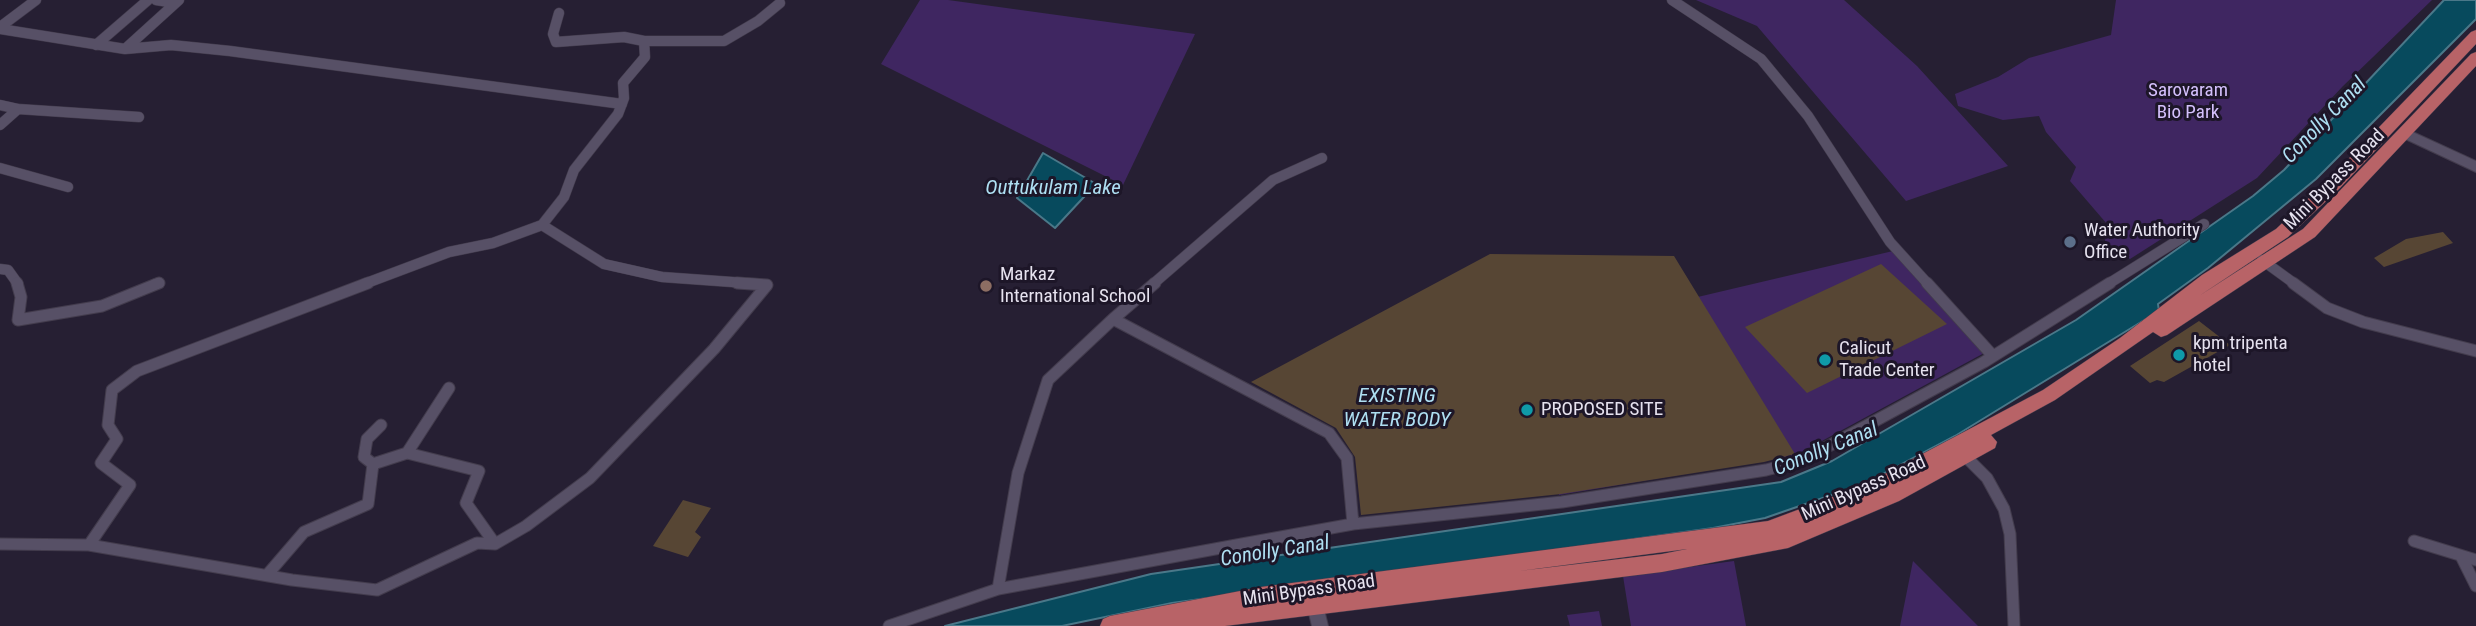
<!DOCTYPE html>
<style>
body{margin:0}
canvas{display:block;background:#261f33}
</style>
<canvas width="2476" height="626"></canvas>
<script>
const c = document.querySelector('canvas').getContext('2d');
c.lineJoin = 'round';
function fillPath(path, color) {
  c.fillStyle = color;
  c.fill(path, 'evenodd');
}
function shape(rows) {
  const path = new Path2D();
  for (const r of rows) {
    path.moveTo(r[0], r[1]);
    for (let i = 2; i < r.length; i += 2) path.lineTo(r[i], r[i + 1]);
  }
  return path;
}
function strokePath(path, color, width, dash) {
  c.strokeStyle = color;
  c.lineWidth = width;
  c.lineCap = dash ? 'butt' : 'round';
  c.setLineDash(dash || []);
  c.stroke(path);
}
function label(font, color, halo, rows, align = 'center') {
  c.font = font + ' "Roboto Condensed",sans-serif';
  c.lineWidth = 6;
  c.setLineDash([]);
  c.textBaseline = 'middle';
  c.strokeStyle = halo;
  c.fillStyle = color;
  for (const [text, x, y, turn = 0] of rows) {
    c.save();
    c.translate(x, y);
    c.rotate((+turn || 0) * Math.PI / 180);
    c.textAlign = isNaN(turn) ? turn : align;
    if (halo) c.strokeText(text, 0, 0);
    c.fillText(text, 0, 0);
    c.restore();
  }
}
fillPath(shape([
 [920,0,948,0,1195,34,1123,185,881,64],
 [1696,0,1844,0,1917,66,2008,166,1906,201,1757,26],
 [2116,0,2432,0,2343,86,2257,178,2130,259,2105,241,2107,224,2070,181,2076,167,2046,132,2039,116,2003,120,1958,106,1955,94,1998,77,2029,58,2111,35],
 [1893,251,1986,352,1796,455,1559,495,1525,302,1651,308],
 [1734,561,1746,626,1631,626,1623,576],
 [1913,561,1978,626,1900,626],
 [1599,611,1602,626,1570,626,1567,615]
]), '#3f2661');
const water = shape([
 [2444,0,2476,0,2476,19,2316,179,2208,268,2158,304,2159,311,1955,436,1866,483,1765,518,1713,528,1172,603,1062,626,945,626,1151,574,1781,482,1832,461,2076,320,2253,196,2284,170,2444,0],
 [1043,153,1096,184,1055,228,1017,198,1043,153]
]);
fillPath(water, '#074a5d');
strokePath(water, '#4a7889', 2);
fillPath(shape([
 [2443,232,2453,243,2384,267,2374,258,2406,239],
 [1490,254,1674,256,1795,454,1764,462,1561,494,1361,515,1355,457,1336,428,1251,382],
 [1881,264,1947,324,1807,393,1745,327],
 [2199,321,2230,345,2164,382,2157,380,2150,383,2130,366],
 [683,500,711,508,695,532,701,537,688,557,653,546]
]), '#574634');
const minorFar1 = shape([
 [156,0,175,3],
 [1672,0,1761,59,1808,116,1890,242,1928,284],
 [0,27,36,0],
 [0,29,125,49,179,0],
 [644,41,724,41,758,21,780,3],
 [96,45,148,0],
 [125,49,171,45,230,51,622,104],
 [0,105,18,109,0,125],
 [18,109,139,117],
 [0,168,68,187],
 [542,225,564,197,574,170,618,114,624,98,623,83,645,57,644,41,624,37,556,42,553,34,559,13],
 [2262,260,2295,284],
 [0,269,8,270,18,284],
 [155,284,159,283],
 [364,284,449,252,493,243,542,225,604,264,662,277,760,284],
 [1153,284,1273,180,1322,158],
 [2108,284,2204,224]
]);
const minor = shape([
 [17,283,21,297,18,320,102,306,159,283],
 [1927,283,1993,356],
 [2293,283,2327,308,2363,322,2476,351],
 [1113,319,1155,283],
 [407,453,449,388],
 [1965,456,1987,478,2004,509,2010,534,2014,626],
 [373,464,364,457,367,439,381,425],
 [2414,541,2476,560],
 [0,544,89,545],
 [89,545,292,580,377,590,477,543,495,544,526,526,590,478,714,349,767,285,737,283],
 [89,545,130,485,101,463,117,439,108,425,112,390,137,371,368,283],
 [2461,556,2476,586],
 [267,575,304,532,368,504,373,464,407,453,479,471,466,503,495,544],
 [998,589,1018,473,1048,380,1113,319,1329,433,1347,458,1353,524],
 [889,626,998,589,1242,544,1353,524,1562,502,1766,470,1801,461,1984,362,2110,283]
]);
const tertiary = shape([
 [1313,590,1319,592,1321,597,1328,626,1312,626,1305,597,1307,592,1313,590]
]);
const secondary = shape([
 [2404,128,2476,161,2476,172,2399,136,2397,133,2404,128]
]);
const primary = shape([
 [2476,30,2476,44,2340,188,2288,237,2199,296,2303,229,2471,54,2476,52,2476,66,2315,237,2167,335,2161,337,2153,332,2055,400,1991,435,1997,442,1995,448,1899,501,1788,548,1662,572,1225,626,1100,626,1103,619,1110,616,1261,587,1768,521,1864,485,2043,390,2120,338,2202,275,2276,229,2328,180,2471,32,2476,30],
 [1687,549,1662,554,1519,571,1687,549]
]);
strokePath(minorFar1, '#433c4d', 11);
strokePath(minor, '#433c4d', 13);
strokePath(tertiary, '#433c4d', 2);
strokePath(secondary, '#433c4d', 2);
strokePath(primary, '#433c4d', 1);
strokePath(minorFar1, '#575066', 10);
strokePath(minor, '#575066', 11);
fillPath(tertiary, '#575066');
fillPath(secondary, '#575066');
fillPath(primary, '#b86367');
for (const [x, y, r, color] of [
 [2070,242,7,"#5c6f8a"],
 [986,286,7,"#8d6e63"],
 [2179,355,7,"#0f9aa8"],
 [1825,360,7,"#0f9aa8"],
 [1527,410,7,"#0f9aa8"]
]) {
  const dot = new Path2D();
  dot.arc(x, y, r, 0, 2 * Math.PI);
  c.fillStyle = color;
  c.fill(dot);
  strokePath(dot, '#1d1628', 2.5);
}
label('19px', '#d4c0fc', '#1d1628', [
 ["Sarovaram",2188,91],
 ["Bio Park",2188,113]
]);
label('19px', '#e6e2ef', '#1d1628', [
 ["Mini Bypass Road",2335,180,-45],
 ["Mini Bypass Road",1864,489,-24],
 ["Mini Bypass Road",1309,591,-8]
]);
label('19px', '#e6e2ef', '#1d1628', [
 ["Water Authority",2084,231],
 ["Office",2084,253],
 ["Markaz",1000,275],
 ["International School",1000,297],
 ["kpm tripenta",2193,344],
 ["hotel",2193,366],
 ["Calicut",1839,349],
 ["Trade Center",1839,371],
 ["PROPOSED SITE",1541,410]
], 'left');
label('italic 21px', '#aedff2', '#1d1628', [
 ["Conolly Canal",2325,121,-46],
 ["Outtukulam Lake",1053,189],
 ["EXISTING",1397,397],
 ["WATER BODY",1397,421],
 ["Conolly Canal",1826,450,-22],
 ["Conolly Canal",1275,552,-9]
]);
</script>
